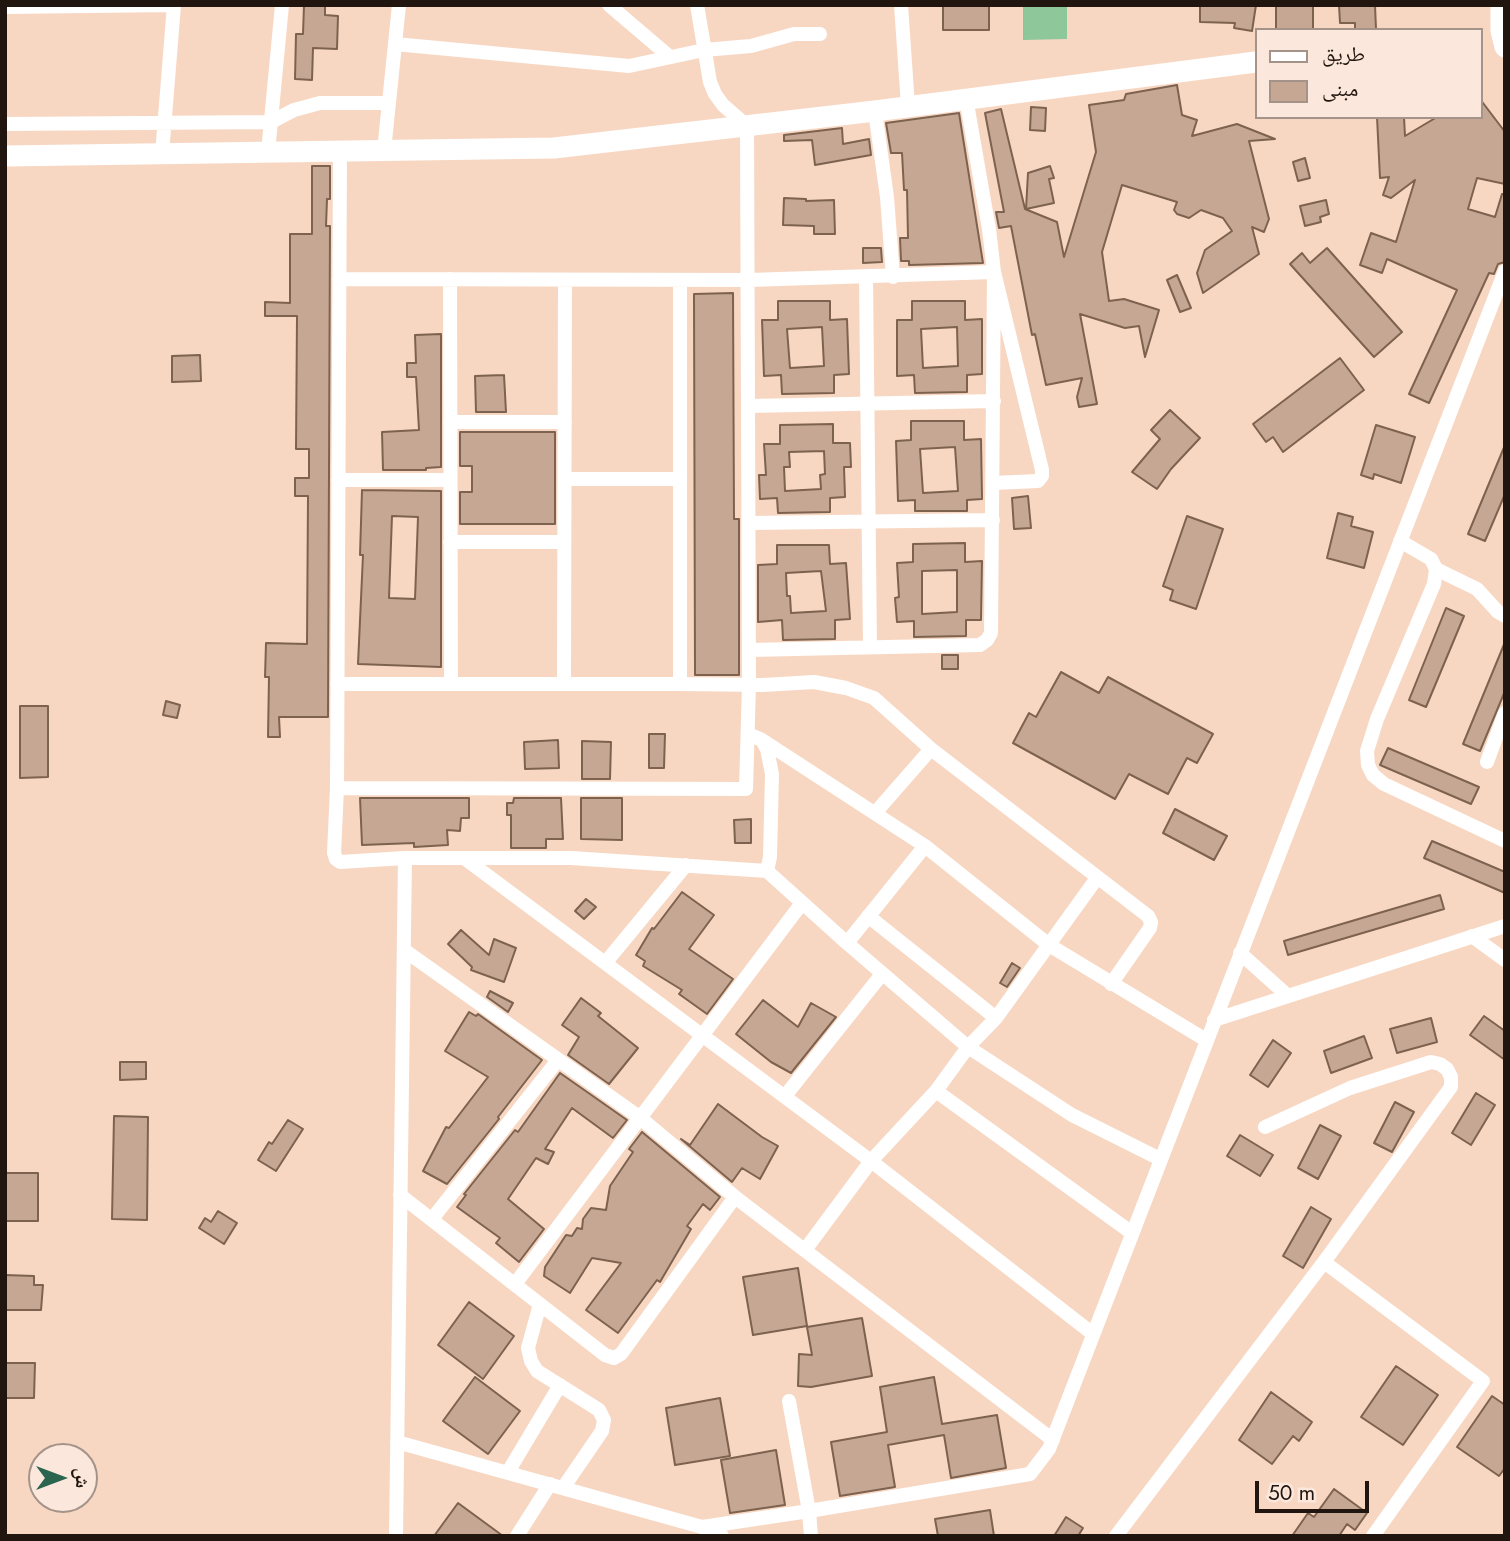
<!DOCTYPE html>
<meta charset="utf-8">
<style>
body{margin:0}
#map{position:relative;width:1510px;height:1541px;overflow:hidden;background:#f8d7c2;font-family:Jost,"Noto Naskh Arabic",sans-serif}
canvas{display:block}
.frame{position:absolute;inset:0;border:7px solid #21160f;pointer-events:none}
.legend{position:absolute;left:1255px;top:28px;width:228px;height:91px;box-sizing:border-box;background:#fbe7db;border:2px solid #a49389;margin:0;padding:9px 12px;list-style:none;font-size:21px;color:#21160f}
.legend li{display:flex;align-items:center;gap:14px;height:35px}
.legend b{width:35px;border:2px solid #a49389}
.north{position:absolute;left:28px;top:1443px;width:70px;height:70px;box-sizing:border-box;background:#fbe7db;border:2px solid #a49389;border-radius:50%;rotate:90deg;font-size:19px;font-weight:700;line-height:28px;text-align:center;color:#21160f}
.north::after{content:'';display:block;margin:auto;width:24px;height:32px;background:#2b654f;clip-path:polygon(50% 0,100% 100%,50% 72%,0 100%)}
.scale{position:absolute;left:1255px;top:1481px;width:114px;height:32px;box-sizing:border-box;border:4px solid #21160f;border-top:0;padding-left:9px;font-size:21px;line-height:24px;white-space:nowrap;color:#21160f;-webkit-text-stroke:5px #fbe7db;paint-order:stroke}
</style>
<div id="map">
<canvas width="1510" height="1541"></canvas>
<div class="frame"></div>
<ul class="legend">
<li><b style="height:9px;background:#fff"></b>طريق</li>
<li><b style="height:19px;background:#c6a793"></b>مبنى</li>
</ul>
<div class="north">ش</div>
<div class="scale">50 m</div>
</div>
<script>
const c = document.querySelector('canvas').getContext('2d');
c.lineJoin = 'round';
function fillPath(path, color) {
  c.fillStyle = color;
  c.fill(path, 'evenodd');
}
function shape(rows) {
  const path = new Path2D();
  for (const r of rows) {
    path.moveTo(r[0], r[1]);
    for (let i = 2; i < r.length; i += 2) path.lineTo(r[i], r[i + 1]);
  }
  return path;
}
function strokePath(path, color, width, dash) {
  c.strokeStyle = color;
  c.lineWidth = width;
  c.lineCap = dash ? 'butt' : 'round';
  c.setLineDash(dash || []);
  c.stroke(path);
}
fillPath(shape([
 [1023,5,1067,5,1067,39,1023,40]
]), '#8ec79a');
const building = shape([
 [304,5,325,5,325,15,338,16,337,49,313,48,312,80,295,79,296,34,303,34,304,5],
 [943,5,989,5,989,30,943,30,943,5],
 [1200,5,1256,5,1252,31,1234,28,1235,23,1200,22,1200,5],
 [1276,5,1313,5,1313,30,1276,30,1276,5],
 [1339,5,1375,5,1376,29,1355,29,1355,23,1340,23,1339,5],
 [1177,85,1182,115,1197,120,1192,136,1237,124,1275,139,1249,141,1269,219,1264,232,1252,227,1259,254,1203,293,1197,273,1205,250,1232,231,1223,218,1201,210,1189,218,1177,214,1174,210,1177,202,1122,185,1102,252,1109,301,1124,299,1159,310,1145,357,1139,326,1125,328,1080,314,1097,404,1079,407,1077,397,1082,378,1046,385,1035,334,1032,335,1011,226,999,228,996,212,1004,212,985,113,1001,109,1025,209,1057,222,1064,257,1096,152,1089,105,1124,100,1126,94,1177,85],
 [1480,99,1505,132,1505,184,1477,178,1468,209,1495,217,1502,194,1505,194,1505,262,1498,264,1494,274,1489,273,1429,403,1409,394,1457,290,1387,259,1382,273,1360,265,1371,233,1396,242,1415,180,1391,198,1383,195,1389,177,1380,178,1377,117,1404,117,1405,136,1437,117,1480,117,1480,99],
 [1031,107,1046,108,1045,131,1030,130,1031,107],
 [959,113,983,263,909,265,909,261,901,261,900,238,908,238,907,190,904,190,902,153,891,153,886,123,959,113],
 [842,128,843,144,869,139,871,155,815,165,812,140,784,141,784,135,842,128],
 [1305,158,1310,178,1298,181,1293,162,1305,158],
 [312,166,330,166,330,199,327,199,326,226,330,226,328,717,279,717,280,737,268,737,269,677,265,677,266,643,307,644,308,496,295,496,295,478,309,478,309,449,296,449,297,316,265,316,265,302,290,303,290,234,312,234,312,166],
 [1050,166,1054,178,1049,179,1054,203,1026,209,1028,173,1050,166],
 [784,198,806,199,806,201,834,200,835,234,814,234,814,226,783,225,784,198],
 [1326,200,1329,214,1320,217,1321,222,1305,226,1300,206,1326,200],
 [863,248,881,248,882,262,863,263,863,248],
 [1327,248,1402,332,1374,357,1290,264,1302,253,1310,263,1327,248],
 [1177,275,1191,308,1180,312,1167,280,1177,275],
 [733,293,734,519,739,519,739,675,695,675,694,294,733,293],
 [778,301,830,301,830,320,847,319,849,374,834,375,834,393,782,394,781,375,764,376,762,320,778,320,778,301],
 [822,327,824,366,790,368,787,329,822,327],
 [912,301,965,301,965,320,982,319,982,374,967,375,967,392,915,393,914,375,897,376,897,320,912,320,912,301],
 [957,327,958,366,923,368,921,329,957,327],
 [441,334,441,467,426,468,426,470,383,470,382,432,419,430,416,377,407,377,407,363,416,363,415,335,441,334],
 [200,355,201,381,172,382,172,356,200,355],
 [1340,358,1364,390,1283,452,1273,437,1266,442,1253,424,1340,358],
 [504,375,506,412,476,412,475,376,504,375],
 [1170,410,1200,438,1171,469,1157,489,1132,472,1160,439,1151,430,1170,410],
 [911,421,964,421,964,440,981,439,982,499,967,500,967,511,915,511,915,500,898,501,896,441,911,440,911,421],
 [955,447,958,491,923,493,920,449,955,447],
 [833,424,833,443,850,443,851,467,844,467,845,497,830,498,830,512,778,513,777,498,760,499,759,475,766,475,764,444,780,444,780,425,833,424],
 [824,451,825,474,820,475,821,489,785,491,784,467,790,467,789,452,824,451],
 [1376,425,1415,437,1401,483,1374,474,1373,479,1361,475,1376,425],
 [460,432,555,432,555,524,460,524,460,492,472,492,472,466,460,466,460,432],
 [1505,445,1505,494,1485,541,1468,534,1505,445],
 [362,490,441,491,441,667,358,664,363,555,360,555,362,490],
 [392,516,418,517,415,599,389,598,392,516],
 [1028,496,1031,528,1014,529,1012,498,1028,496],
 [1338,513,1353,517,1351,526,1373,532,1364,568,1327,558,1338,513],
 [1187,516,1223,529,1196,609,1170,600,1173,590,1163,586,1187,516],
 [965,543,965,562,982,561,981,620,966,620,966,636,914,637,914,621,897,622,895,598,899,597,897,563,913,562,913,544,965,543],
 [957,570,957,612,922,614,922,571,957,570],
 [777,545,829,545,830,564,846,563,850,619,835,620,835,639,783,640,782,620,758,622,758,565,777,564,777,545],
 [821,571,826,611,791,613,790,596,787,596,786,573,821,571],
 [1446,608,1464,616,1426,707,1409,700,1446,608],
 [1505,642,1505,691,1480,751,1463,744,1505,642],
 [942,655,958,655,958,669,942,669,942,655],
 [1061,672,1099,693,1108,677,1213,734,1197,763,1187,758,1168,794,1129,774,1115,799,1013,743,1029,713,1036,717,1061,672],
 [166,701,180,705,177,718,163,715,166,701],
 [20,706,48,706,48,777,20,778,20,706],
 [649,734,665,734,664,768,649,768,649,734],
 [558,740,559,768,525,769,524,742,558,740],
 [582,741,611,742,610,779,582,779,582,741],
 [1388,748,1479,787,1471,804,1380,765,1388,748],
 [360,798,469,798,469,818,461,818,460,831,447,830,448,845,414,847,414,843,362,845,360,798],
 [514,798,561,798,563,839,546,839,546,848,511,848,511,815,507,815,507,803,513,803,514,798],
 [581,798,622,798,622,840,581,839,581,798],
 [1175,809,1227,836,1214,860,1163,833,1175,809],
 [751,819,751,843,735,843,734,820,751,819],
 [1432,841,1505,872,1505,893,1424,858,1432,841],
 [682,892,714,915,689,949,733,979,707,1014,679,994,682,990,643,966,645,961,636,955,652,928,654,929,682,892],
 [1440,895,1444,909,1288,955,1284,941,1440,895],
 [586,899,596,907,584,919,575,911,586,899],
 [461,930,489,955,494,939,516,948,504,982,471,970,472,967,448,944,461,930],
 [1012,963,1020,968,1007,987,1000,983,1012,963],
 [490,991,513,1003,508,1012,487,997,490,991],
 [581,998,601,1013,598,1016,638,1048,609,1084,568,1055,579,1037,562,1025,581,998],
 [763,1000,798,1027,811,1003,836,1017,791,1073,771,1062,736,1034,763,1000],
 [469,1012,476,1016,478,1014,542,1060,498,1117,499,1119,447,1184,423,1171,446,1127,449,1128,488,1077,445,1051,469,1012],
 [1484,1016,1505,1031,1505,1060,1470,1035,1484,1016],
 [1431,1018,1437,1042,1397,1053,1390,1029,1431,1018],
 [1364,1036,1372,1058,1331,1073,1324,1051,1364,1036],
 [1273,1040,1291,1053,1268,1087,1250,1075,1273,1040],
 [120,1062,146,1062,146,1079,120,1080,120,1062],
 [560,1073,627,1120,613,1138,572,1108,545,1149,554,1152,548,1164,536,1158,508,1199,544,1229,519,1262,496,1243,500,1238,457,1207,466,1195,464,1194,515,1130,518,1132,560,1073],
 [1476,1093,1495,1105,1471,1145,1452,1133,1476,1093],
 [1395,1102,1414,1112,1392,1152,1374,1143,1395,1102],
 [718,1104,762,1137,778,1146,760,1179,742,1168,732,1182,681,1139,690,1145,718,1104],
 [114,1116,148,1117,147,1220,112,1219,114,1116],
 [288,1120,303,1129,276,1171,258,1160,269,1142,272,1144,288,1120],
 [1320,1125,1341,1136,1318,1179,1298,1168,1320,1125],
 [642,1132,720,1197,710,1210,703,1204,687,1226,691,1229,660,1282,657,1280,618,1333,586,1310,621,1263,592,1258,570,1293,544,1276,545,1267,566,1235,572,1236,577,1228,582,1229,583,1219,591,1208,606,1210,610,1186,633,1152,629,1149,642,1132],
 [1240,1135,1273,1155,1260,1176,1227,1156,1240,1135],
 [5,1173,38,1173,38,1221,5,1221,5,1173],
 [1311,1207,1331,1219,1303,1268,1283,1256,1311,1207],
 [218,1211,237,1223,224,1244,199,1228,205,1218,211,1222,218,1211],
 [798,1268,807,1326,753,1335,743,1277,798,1268],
 [5,1275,34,1276,34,1285,43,1285,41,1310,5,1310,5,1275],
 [469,1302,514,1336,483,1379,438,1345,469,1302],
 [862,1318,872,1376,811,1387,798,1386,799,1354,812,1355,807,1327,862,1318],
 [5,1363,35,1363,34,1398,5,1398,5,1363],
 [1396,1366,1438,1395,1403,1445,1361,1417,1396,1366],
 [475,1377,520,1411,488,1454,443,1421,475,1377],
 [934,1377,942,1424,997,1415,1006,1468,951,1478,944,1435,888,1445,895,1487,840,1496,831,1442,887,1432,880,1387,934,1377],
 [1271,1392,1312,1422,1299,1441,1293,1436,1272,1464,1239,1440,1271,1392],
 [1492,1396,1505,1405,1505,1468,1499,1476,1457,1447,1492,1396],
 [720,1398,730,1456,675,1465,666,1408,720,1398],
 [776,1450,785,1505,730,1513,721,1460,776,1450],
 [1334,1489,1367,1513,1355,1530,1347,1524,1339,1536,1292,1536,1308,1513,1314,1517,1334,1489],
 [458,1503,503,1536,434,1536,458,1503],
 [990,1510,994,1536,938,1536,935,1519,990,1510],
 [1066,1517,1083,1528,1078,1536,1054,1536,1066,1517]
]);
fillPath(building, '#c6a793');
strokePath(building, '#7d624f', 2);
strokePath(shape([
 [609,5,670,57],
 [901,5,908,106],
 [5,7,174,5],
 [395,44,629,66,704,50,751,46,794,34,820,34],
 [966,98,989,229,994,272,1042,470,1042,476,1038,481,993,483],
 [875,111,887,197,893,277],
 [5,124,271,122,294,110,320,103,389,103],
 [384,151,399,5],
 [268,152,282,5],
 [340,152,337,788,334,853,336,859,340,862,405,858,571,858,767,871,847,943,968,1047,1072,1115,1160,1159],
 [162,154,174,5],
 [866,277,870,647],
 [339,279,749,280,994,272,991,633,987,640,980,645,749,650],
 [450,279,451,684],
 [749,406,994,401],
 [450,422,565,422],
 [565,479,680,479],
 [338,480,450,480],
 [749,523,993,520],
 [1400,541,1431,559,1436,569,1434,584,1377,719,1367,751,1368,765,1373,775,1384,784,1505,841],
 [450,542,564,542],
 [1436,569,1477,589,1498,612,1505,616],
 [564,683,565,280],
 [337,684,680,684,680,280],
 [680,684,763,685,814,682,846,688,874,698,931,749,1148,916,1151,922,1150,928,1111,984],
 [748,734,762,740,925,846,1049,945,1206,1040],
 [762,740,767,749,772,774,770,857,767,871],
 [1487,762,1505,713],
 [337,788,746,789,749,684,747,126,723,105,715,94,710,82,697,5],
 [875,813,931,749],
 [464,858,871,1161,1093,1334],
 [868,916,996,1018],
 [1472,936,1505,960],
 [847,943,925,846],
 [404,950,639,1117,735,1197,1053,1440],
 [1240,953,1288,996],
 [606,962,686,865],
 [1214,1020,1505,926],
 [936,1091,1132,1233],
 [785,1096,882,974],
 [400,1195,605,1355,614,1358,621,1354,735,1197],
 [432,1219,558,1060],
 [805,1250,871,1161,936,1091,968,1047,996,1018,1097,878],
 [1324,1262,1483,1381,1373,1536],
 [515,1284,802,903],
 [540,1304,528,1348,531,1361,537,1371,599,1410,604,1420,602,1431,563,1488],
 [789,1401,809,1511,811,1536],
 [397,1442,702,1527,722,1536],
 [508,1472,560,1385],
 [702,1527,809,1511,1030,1474,1049,1449,1505,271],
 [396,1536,405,858],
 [517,1536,550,1484],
 [1116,1536,1324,1262,1451,1087,1451,1077,1447,1069,1440,1064,1431,1062,1350,1088,1265,1127]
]), '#fff', 14);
strokePath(shape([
 [1501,5,1501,31,1505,47],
 [5,156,554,148,875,111,1256,62]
]), '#fff', 21);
</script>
